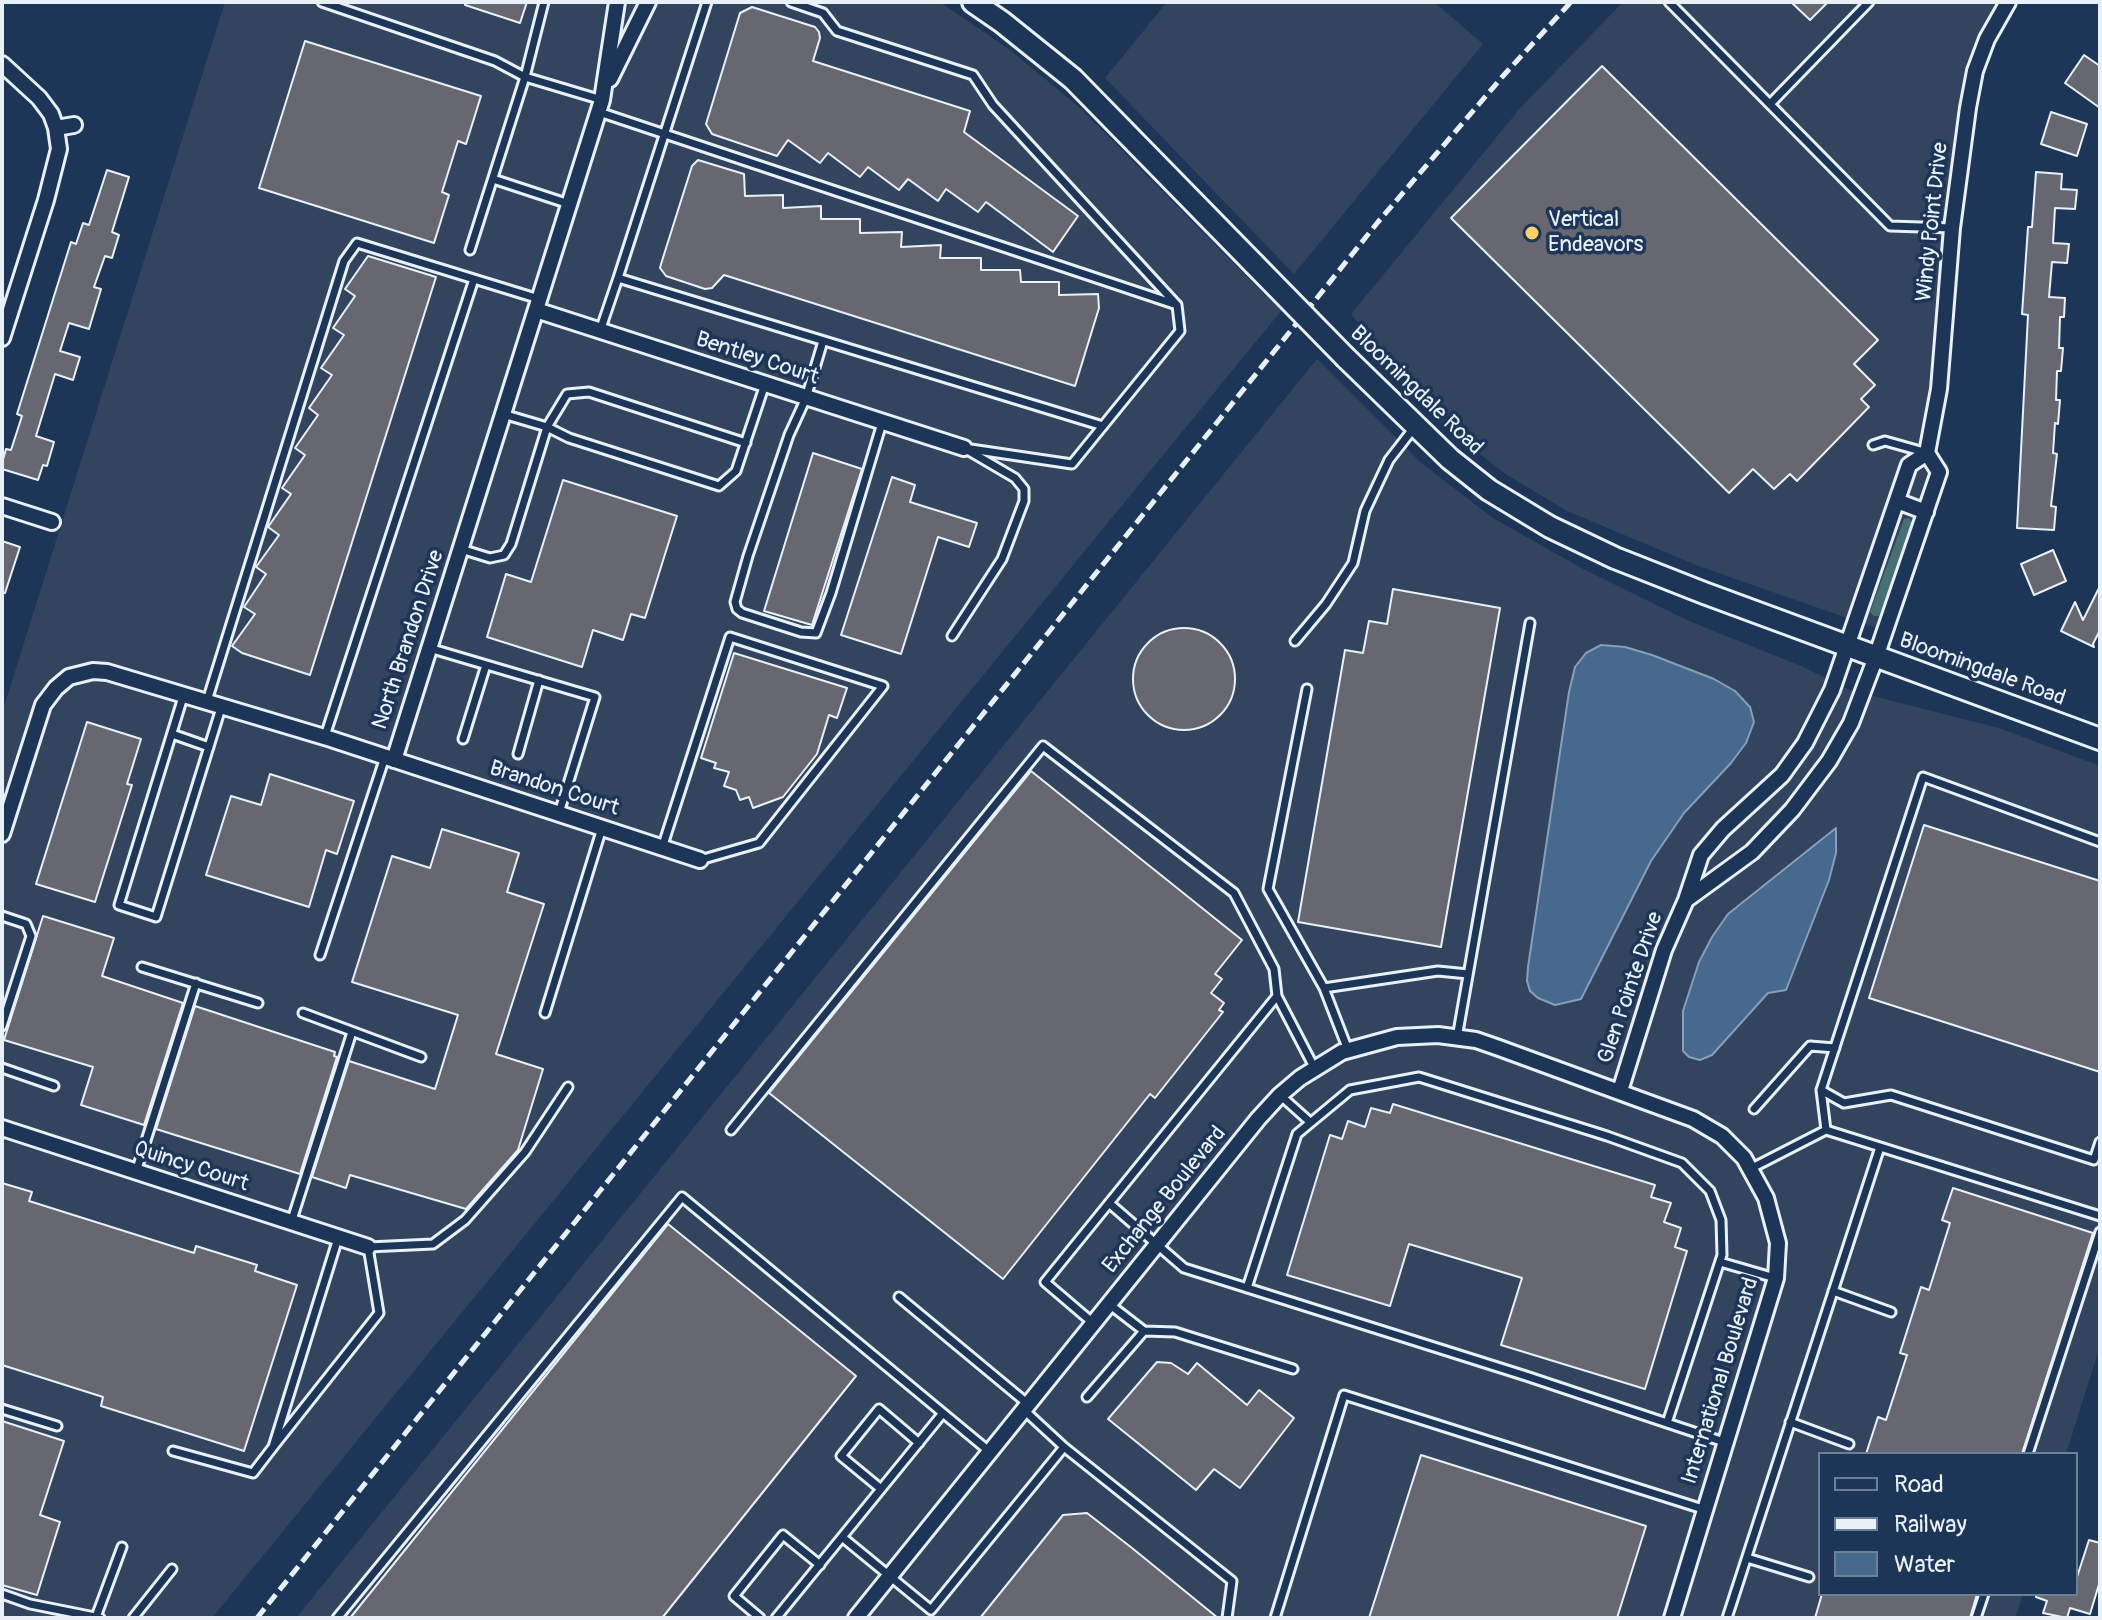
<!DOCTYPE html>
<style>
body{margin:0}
#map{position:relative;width:2102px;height:1620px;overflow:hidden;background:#1d3557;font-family:Pangolin,sans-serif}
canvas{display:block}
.frame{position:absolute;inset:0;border:4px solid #e8f1f8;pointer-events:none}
.legend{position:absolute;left:1818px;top:1452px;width:260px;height:144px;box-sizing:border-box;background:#1d3557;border:2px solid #6e8097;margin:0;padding:10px 14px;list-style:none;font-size:24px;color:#e8f1f8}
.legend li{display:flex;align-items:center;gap:16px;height:40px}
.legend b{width:40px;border:2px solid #6e8097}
</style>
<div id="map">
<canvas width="2102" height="1620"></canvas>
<div class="frame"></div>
<ul class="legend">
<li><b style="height:10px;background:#1d3557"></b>Road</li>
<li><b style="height:10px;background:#e8f1f8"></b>Railway</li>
<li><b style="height:22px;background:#47698e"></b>Water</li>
</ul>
</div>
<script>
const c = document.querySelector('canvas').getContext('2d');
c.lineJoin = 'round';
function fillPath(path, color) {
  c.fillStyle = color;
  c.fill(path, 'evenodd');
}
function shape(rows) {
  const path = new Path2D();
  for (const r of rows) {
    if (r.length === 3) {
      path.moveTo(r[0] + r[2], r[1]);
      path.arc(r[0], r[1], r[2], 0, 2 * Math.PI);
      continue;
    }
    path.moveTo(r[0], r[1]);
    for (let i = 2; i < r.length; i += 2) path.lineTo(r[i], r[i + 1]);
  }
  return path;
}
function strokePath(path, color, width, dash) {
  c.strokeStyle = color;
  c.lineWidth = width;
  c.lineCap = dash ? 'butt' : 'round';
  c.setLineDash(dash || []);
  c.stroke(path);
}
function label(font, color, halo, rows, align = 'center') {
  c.font = font + ' Pangolin,sans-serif';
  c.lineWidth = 7;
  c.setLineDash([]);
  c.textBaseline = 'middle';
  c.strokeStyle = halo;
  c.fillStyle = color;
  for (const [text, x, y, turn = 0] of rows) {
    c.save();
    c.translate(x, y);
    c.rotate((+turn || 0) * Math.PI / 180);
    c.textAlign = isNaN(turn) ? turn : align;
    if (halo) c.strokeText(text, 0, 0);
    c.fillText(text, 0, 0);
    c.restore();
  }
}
fillPath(shape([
 [225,2,940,2,1010,50,1079,107,1281,311,212,1618,2,1618,2,713],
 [1167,2,1434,2,1483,44,1294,274,1105,78],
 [1623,2,2000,2,1980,34,1963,89,1928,448,1949,465,1893,634,1701,567,1567,511,1504,473,1442,424,1351,314,1522,106],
 [1317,359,1420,462,1493,518,1585,570,1689,621,1801,666,1850,690,2002,729,2100,766,2100,1346,2066,1454,1820,1454,1820,1594,2023,1594,2015,1618,296,1618]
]), '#33445f');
fillPath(shape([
 [1909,518,1913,523,1879,616,1874,616,1870,612,1904,519]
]), '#477075');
const water = shape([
 [1601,645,1625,647,1652,655,1714,679,1735,691,1750,707,1754,722,1746,743,1731,763,1684,813,1651,861,1581,999,1555,1005,1538,998,1530,991,1527,981,1528,967,1569,692,1575,667,1586,653,1601,645],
 [1836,828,1836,853,1829,880,1786,990,1768,993,1712,1055,1700,1060,1689,1057,1683,1051,1683,1011,1699,962,1712,937,1728,914,1836,828]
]);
fillPath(water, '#47698e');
strokePath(water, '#879fb8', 2);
const building = shape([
 [465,2,527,2,520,23,465,5,465,2],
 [1791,2,1828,2,1810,20,1791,2],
 [752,7,815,27,819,32,820,38,813,61,970,111,964,132,1078,216,1053,252,986,202,978,212,946,189,938,201,908,179,899,190,868,167,860,177,828,153,820,163,788,140,777,156,712,134,706,124,740,13,752,7],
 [305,41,481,96,466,144,458,141,442,192,449,195,434,243,259,188,305,41],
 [2084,55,2100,66,2100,108,2065,83,2084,55],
 [1602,66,1878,340,1854,364,1875,385,1861,399,1869,407,1797,481,1790,474,1774,489,1753,469,1729,493,1451,218,1602,66],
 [2051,112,2087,124,2077,156,2041,144,2051,112],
 [698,160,744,174,745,196,783,195,783,208,821,206,821,219,860,219,860,233,902,232,901,247,941,245,940,258,981,258,981,270,1020,270,1021,282,1059,282,1059,295,1098,294,1099,308,1075,386,724,275,712,288,705,289,666,276,660,268,661,264,692,166,698,160],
 [107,170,129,177,112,232,119,235,112,258,105,256,94,287,101,289,89,329,69,323,60,351,80,357,73,380,55,374,36,436,54,442,47,466,43,465,38,480,2,469,2,463,6,449,11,450,22,416,17,414,71,242,76,244,83,223,89,225,107,170],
 [2036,172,2062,174,2061,189,2077,190,2075,209,2055,208,2053,243,2069,244,2067,263,2052,262,2049,297,2065,298,2064,317,2060,317,2059,348,2063,348,2061,371,2057,371,2056,400,2060,400,2058,424,2055,423,2053,453,2057,454,2051,506,2056,507,2054,530,2017,528,2028,315,2022,314,2028,227,2032,227,2036,172],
 [368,256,436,277,310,675,242,653,232,646,255,614,244,607,266,574,256,567,279,535,268,527,291,494,282,488,305,455,295,448,318,415,309,408,332,375,321,368,344,335,333,328,355,296,345,289,368,256],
 [813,453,862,469,812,625,764,611,813,453],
 [892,477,915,485,910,502,977,523,969,547,938,537,901,654,841,635,892,477],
 [563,480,677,516,645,618,631,614,623,640,593,630,582,667,487,637,506,574,531,582,563,480],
 [2,541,20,547,5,593,2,593,2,541],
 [2053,550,2066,581,2034,595,2021,564,2053,550],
 [2100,586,2100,630,2093,644,2094,647,2061,631,2075,602,2083,620,2100,586],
 [1393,589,1500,608,1441,947,1298,922,1345,650,1363,653,1369,621,1387,624,1393,589],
 [1184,679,51],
 [734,653,847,688,837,718,829,715,817,754,783,797,753,808,749,797,740,800,736,790,724,786,729,772,714,768,716,763,701,758,734,653],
 [87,722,141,739,127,784,132,785,95,902,36,884,87,722],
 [1031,771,1242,940,1215,974,1222,979,1211,993,1224,1003,1219,1010,1223,1012,1155,1098,1150,1094,1003,1279,769,1093,1031,771],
 [270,774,354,801,337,854,326,850,309,907,206,875,231,796,261,805,270,774],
 [1924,825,2100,881,2100,1072,1869,998,1924,825],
 [442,829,519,853,507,892,544,904,496,1054,543,1069,518,1150,466,1209,350,1175,346,1188,312,1177,349,1061,435,1089,458,1015,352,982,392,856,430,868,442,829],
 [43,916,114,938,102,976,183,1003,144,1125,81,1105,93,1067,4,1040,43,916],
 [195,1006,335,1052,334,1056,337,1057,300,1174,156,1129,195,1006],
 [1393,1104,1655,1185,1651,1197,1671,1203,1664,1222,1681,1228,1675,1247,1687,1251,1645,1389,1501,1345,1522,1278,1409,1244,1390,1306,1287,1275,1330,1135,1342,1139,1348,1121,1365,1127,1371,1108,1390,1113,1393,1104],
 [2,1183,32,1192,29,1201,194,1253,196,1246,257,1265,255,1271,297,1285,244,1451,101,1406,103,1397,2,1365,2,1183],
 [1953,1188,2093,1233,2022,1454,1866,1454,1878,1417,1886,1420,1907,1355,1900,1353,1921,1287,1929,1290,1950,1223,1942,1220,1953,1188],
 [668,1224,856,1376,662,1618,350,1618,668,1224],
 [1157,1362,1171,1363,1188,1374,1197,1363,1247,1405,1259,1390,1294,1418,1240,1488,1214,1469,1196,1490,1108,1419,1157,1362],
 [2,1421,64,1441,40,1515,60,1522,37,1595,2,1585,2,1421],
 [1421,1455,1646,1526,1617,1618,1369,1618,1421,1455],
 [1087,1513,1132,1548,1218,1618,980,1618,1063,1515,1087,1513],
 [2089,1540,2100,1543,2100,1581,2090,1614,2070,1608,2067,1618,2043,1613,2047,1601,2036,1597,2036,1594,2076,1594,2076,1580,2089,1540],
 [1822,1594,1977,1594,1970,1618,1815,1618,1822,1594]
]);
fillPath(building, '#676771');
strokePath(building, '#e8f1f8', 2);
const service = shape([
 [322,2,495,61,525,77,470,250],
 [544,2,525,77,602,100],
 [707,2,618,278,1103,426],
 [791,2,823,13,837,31,973,75,993,105,1176,304],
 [1669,2,1890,226,1952,228],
 [1770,104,1869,2],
 [599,112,1177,305,1180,331,1072,464,964,448],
 [493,179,569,204],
 [600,331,618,278],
 [823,341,806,398,789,435,748,556,735,602,737,609,742,613,801,632,816,633,831,593,882,423],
 [746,443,589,392,567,394,547,427,569,438,719,486,736,471,765,384],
 [1873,445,1885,441,1924,452],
 [461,549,490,558,504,555,511,544,547,427,503,414],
 [952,636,1002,559,1024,501,1024,489,1015,478,969,451],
 [1295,641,1326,604,1353,563,1365,511,1389,460,1413,429],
 [429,648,595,697,559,813],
 [1307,689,1268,889,1324,988,1348,1050],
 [183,697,119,905,156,917,221,708],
 [207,701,344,261,357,243,474,279],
 [172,734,209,747],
 [325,736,474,279,539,299],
 [463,739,486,665],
 [518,754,539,680],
 [662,848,730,637,883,686,759,843,700,860],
 [2,916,26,924,31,936,2,1026],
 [320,955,385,757],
 [142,967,258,1003],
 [1324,988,1438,971,1468,974],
 [1277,996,1315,1069],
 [303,1013,421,1057],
 [545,1013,602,828],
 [1457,1038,1530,623],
 [2,1068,54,1086],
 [1821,1090,1844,1103,1891,1095,2094,1160,2100,1142],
 [1280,1095,1310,1122],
 [1754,1109,1810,1046,1835,1048],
 [731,1130,1043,746,1234,893,1274,969,1277,996,1045,1282,1093,1323],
 [1826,1130,1821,1090,1923,777,2100,842],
 [1752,1168,1826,1130,2100,1216],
 [136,1172,196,983],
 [1109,1203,1184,1268,1526,1376,1727,1443],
 [291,1223,352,1032],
 [1720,1262,1775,1278],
 [1247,1288,1297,1134,1350,1090,1419,1077,1607,1136,1682,1163,1710,1191,1721,1220,1722,1255,1667,1423],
 [1833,1291,1891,1312],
 [899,1297,1028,1404],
 [1144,1331,1175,1332,1293,1369],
 [1087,1397,1144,1331,1109,1304],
 [2,1409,57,1426],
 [1790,1422,1849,1444],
 [273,1447,379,1313,368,1247,433,1244,465,1220,525,1152,568,1087],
 [1064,1447,1232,1581,1227,1618],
 [173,1451,253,1473,273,1447,338,1238],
 [2028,1454,2100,1232],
 [881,1489,841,1456,879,1409,919,1443],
 [842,1537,931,1610,1064,1447,1024,1410],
 [1747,1558,1809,1577],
 [2,1594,30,1604,100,1618],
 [96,1617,122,1547],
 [133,1618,172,1569],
 [337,1618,682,1197,990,1452],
 [760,1618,734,1596,783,1535,820,1565],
 [776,1618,943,1413],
 [1275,1618,1344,1395,1706,1510],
 [1727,1618,1880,1147],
 [1976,1618,1984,1594]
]);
const minor = shape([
 [2,64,39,98,51,114,56,128,59,149,46,200,2,338],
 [610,79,648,2],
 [56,128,74,125],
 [536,310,964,448],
 [1897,501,1926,512],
 [2,506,52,522],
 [394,760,602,100,617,2],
 [2,834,43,705,56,688,69,677,93,671,107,672,331,739,700,860],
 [1686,900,1752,852,1792,810,1829,761,1851,723,1876,657,1939,472,1927,453],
 [1620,1091,1664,950,1686,900,1701,855,1723,829,1782,775,1805,743,1832,690,1909,465,1927,453,1939,389,1952,228,1968,108,1975,71,1987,39,2008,2],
 [2,1128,368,1247],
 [856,1618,1258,1119,1280,1095,1300,1078,1342,1052,1397,1037,1438,1035,1476,1040,1499,1048,1693,1119,1722,1136,1744,1158,1766,1198,1778,1243,1776,1278,1672,1618]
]);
const secondary = shape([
 [973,2,1002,22,1073,79,1254,264],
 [1346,358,1450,459,1489,490,1550,527,1615,558,1704,593,2100,739]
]);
strokePath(service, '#e8f1f8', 13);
strokePath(minor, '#e8f1f8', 20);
strokePath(secondary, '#e8f1f8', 26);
strokePath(service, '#1d3557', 7);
strokePath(minor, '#1d3557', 14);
strokePath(secondary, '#1d3557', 20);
strokePath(shape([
 [257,1618,1378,222,1503,76,1571,2]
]), '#e8f1f8', 5, [12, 6]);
const secondaryBridge = shape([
 [1254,264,1346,358]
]);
strokePath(secondaryBridge, '#e8f1f8', 26, []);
strokePath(secondaryBridge, '#1d3557', 20);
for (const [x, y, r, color] of [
 [1532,233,8,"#ffd166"]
]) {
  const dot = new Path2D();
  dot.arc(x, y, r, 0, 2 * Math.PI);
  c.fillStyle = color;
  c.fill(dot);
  strokePath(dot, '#1d3557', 3);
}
label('22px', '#e8f1f8', '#1d3557', [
 ["Vertical",1548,220],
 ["Endeavors",1548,245]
], 'left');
label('22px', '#e8f1f8', '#1d3557', [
 ["Windy Point Drive",1933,222,-84],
 ["Bentley Court",757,359,18],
 ["Bloomingdale Road",1416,391,44],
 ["North Brandon Drive",409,640,-72],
 ["Bloomingdale Road",1982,670,20],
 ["Brandon Court",554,789,18],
 ["Glen Pointe Drive",1631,988,-71],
 ["Quincy Court",191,1167,18],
 ["Exchange Boulevard",1165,1200,-51],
 ["International Boulevard",1721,1381,-73]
]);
</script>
